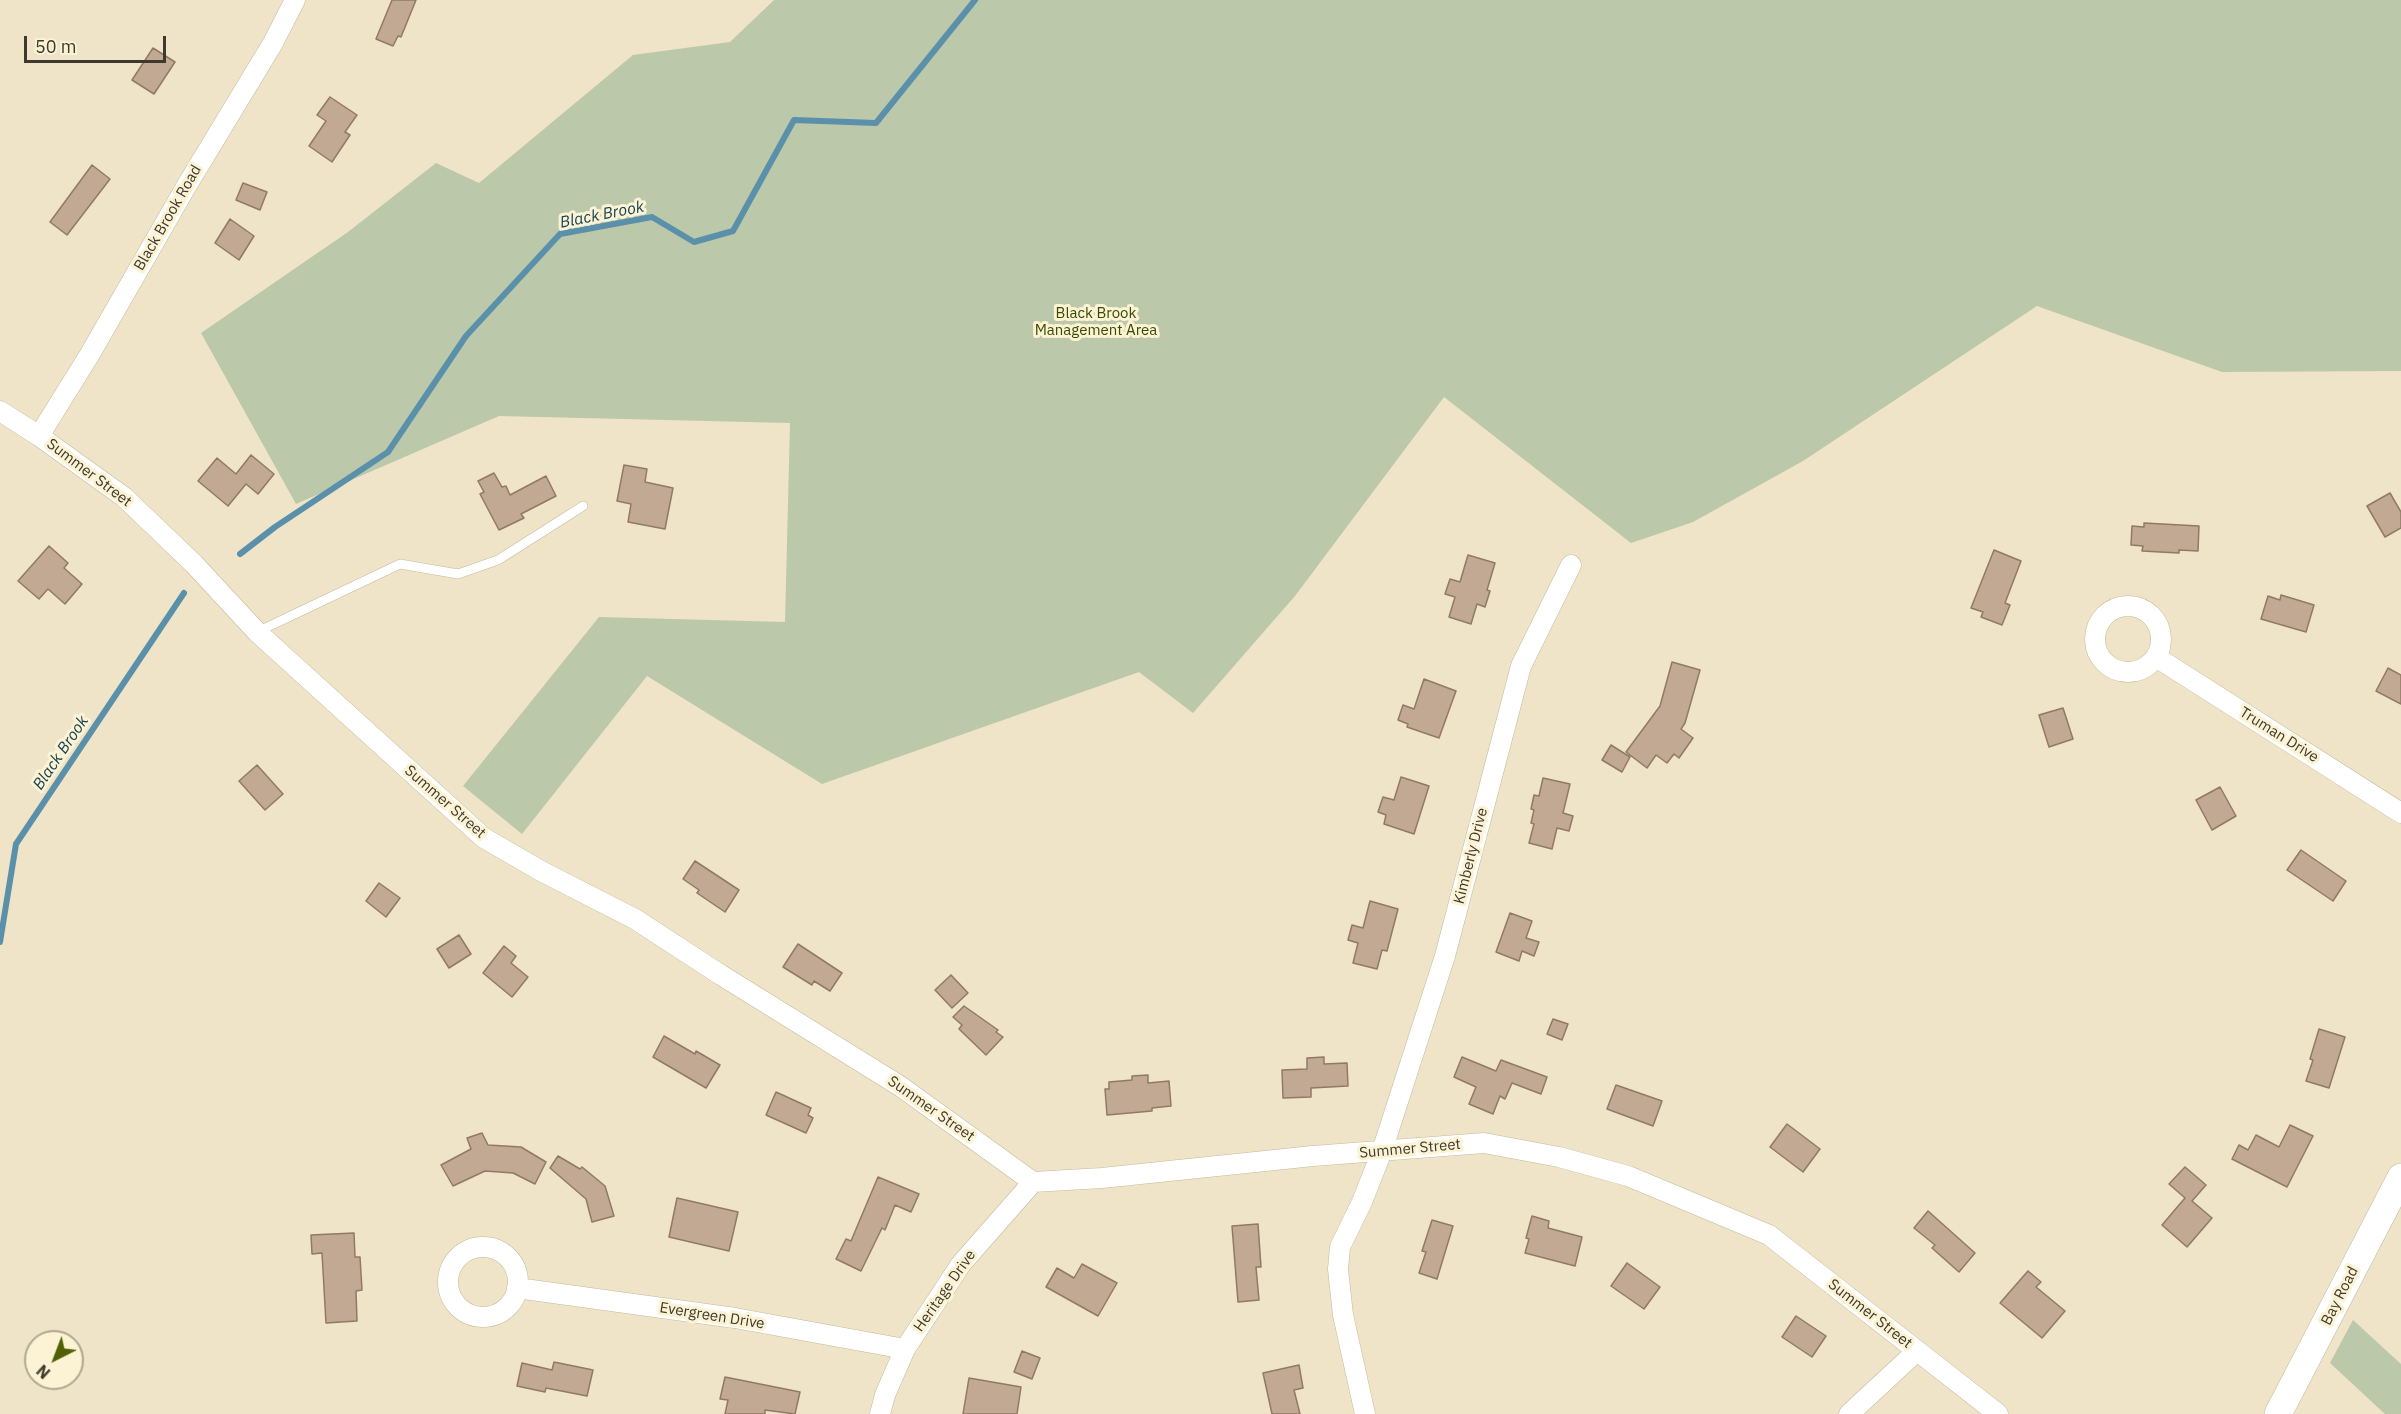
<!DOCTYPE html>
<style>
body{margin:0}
#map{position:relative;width:2401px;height:1414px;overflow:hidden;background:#efe4c7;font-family:"IBM Plex Sans",sans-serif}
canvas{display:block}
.north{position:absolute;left:24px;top:1330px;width:60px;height:60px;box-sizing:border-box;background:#fcf2d4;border:2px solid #b0a891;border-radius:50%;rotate:222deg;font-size:16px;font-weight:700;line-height:24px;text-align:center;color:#3d392d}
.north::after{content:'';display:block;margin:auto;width:21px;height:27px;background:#4f6005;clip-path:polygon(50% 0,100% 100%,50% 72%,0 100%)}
.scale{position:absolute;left:24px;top:36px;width:142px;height:27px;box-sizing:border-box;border:3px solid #3d392d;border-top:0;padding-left:8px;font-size:18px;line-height:21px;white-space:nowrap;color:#3d392d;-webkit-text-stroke:4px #fcf2d4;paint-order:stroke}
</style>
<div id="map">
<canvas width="2401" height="1414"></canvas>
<div class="north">N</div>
<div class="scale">50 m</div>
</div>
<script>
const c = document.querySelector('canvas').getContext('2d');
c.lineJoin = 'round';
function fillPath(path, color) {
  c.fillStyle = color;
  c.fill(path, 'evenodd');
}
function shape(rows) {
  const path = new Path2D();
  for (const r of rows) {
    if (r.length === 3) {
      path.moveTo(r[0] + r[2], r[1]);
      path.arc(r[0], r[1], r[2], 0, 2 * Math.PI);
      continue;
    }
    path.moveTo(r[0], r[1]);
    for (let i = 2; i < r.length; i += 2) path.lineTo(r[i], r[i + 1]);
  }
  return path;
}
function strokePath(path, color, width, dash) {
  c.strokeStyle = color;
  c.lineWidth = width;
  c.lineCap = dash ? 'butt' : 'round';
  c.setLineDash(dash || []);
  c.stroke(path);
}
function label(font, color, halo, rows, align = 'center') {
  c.font = font + ' "IBM Plex Sans",sans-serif';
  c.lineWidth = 6;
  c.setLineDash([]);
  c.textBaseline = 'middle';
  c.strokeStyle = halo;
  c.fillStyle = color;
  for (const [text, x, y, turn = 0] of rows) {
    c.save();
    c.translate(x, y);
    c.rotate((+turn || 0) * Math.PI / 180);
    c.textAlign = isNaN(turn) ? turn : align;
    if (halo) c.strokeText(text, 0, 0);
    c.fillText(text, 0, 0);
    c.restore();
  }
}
fillPath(shape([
 [774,0,2401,0,2401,371,2222,372,2037,306,1803,461,1693,522,1631,543,1444,397,1295,596,1193,713,1139,672,822,784,647,676,522,834,463,786,599,617,785,622,790,423,499,416,296,504,201,333,348,232,436,163,479,183,633,55,730,42],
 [2353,1320,2401,1364,2401,1414,2385,1414,2330,1363]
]), '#bcc8aa');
strokePath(shape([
 [240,554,275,527,388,452,466,336,560,234,652,217,694,242,733,231,794,120,876,123,975,0],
 [0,942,16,844,184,593]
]), '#5b90ab', 6);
const building = shape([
 [392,0,416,0,401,37,398,36,393,46,376,39,392,0],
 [153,48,175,62,154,94,132,80,153,48],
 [330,97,357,115,345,132,350,135,332,162,309,146,326,121,317,115,330,97],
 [92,165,110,179,67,235,50,222,92,165],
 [243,183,267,192,260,210,236,200,243,183],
 [230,219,254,236,239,260,215,243,230,219],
 [251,455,274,474,258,494,246,484,228,506,198,481,217,458,236,474,251,455],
 [624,465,647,469,645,482,673,488,665,529,628,522,631,504,617,501,624,465],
 [494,473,502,487,506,486,510,495,546,476,556,496,521,514,524,518,499,530,480,494,484,492,478,481,494,473],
 [2390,493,2401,512,2401,528,2385,537,2367,506,2390,493],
 [2144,523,2199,526,2198,551,2179,550,2179,553,2142,551,2143,546,2131,545,2132,526,2144,527,2144,523],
 [49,546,68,563,64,568,82,584,65,604,48,589,39,599,18,581,49,546],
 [1994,550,2021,561,2005,603,2010,605,2002,625,1981,617,1983,612,1971,608,1994,550],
 [1468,555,1495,563,1487,590,1490,591,1485,607,1477,604,1471,624,1449,617,1455,597,1445,594,1450,579,1460,582,1468,555],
 [2281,595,2314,605,2306,632,2261,619,2268,596,2280,600,2281,595],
 [1672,662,1700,670,1685,723,1681,729,1693,738,1679,758,1674,754,1667,763,1656,755,1647,768,1626,752,1660,706,1672,662],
 [2388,668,2401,675,2401,704,2376,691,2388,668],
 [1424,679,1456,691,1439,738,1407,727,1408,724,1398,720,1403,705,1414,709,1424,679],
 [2063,708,2073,739,2049,747,2039,715,2063,708],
 [1611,745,1630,757,1622,772,1602,760,1611,745],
 [257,765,283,794,265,810,239,781,257,765],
 [1401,777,1429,786,1414,834,1384,824,1386,815,1378,812,1383,797,1394,800,1401,777],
 [1543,778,1570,784,1563,813,1573,816,1569,831,1557,828,1552,849,1529,843,1534,824,1531,823,1534,810,1531,809,1534,795,1539,796,1543,778],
 [2220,787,2236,816,2212,830,2196,800,2220,787],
 [2301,850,2346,881,2333,901,2287,870,2301,850],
 [695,861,739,890,725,912,697,893,699,890,683,879,695,861],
 [379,883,400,898,386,917,366,901,379,883],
 [1370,901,1398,909,1387,951,1382,950,1377,969,1353,963,1358,943,1348,940,1352,925,1363,928,1370,901],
 [1510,913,1532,921,1526,938,1539,942,1534,956,1522,951,1519,961,1496,952,1510,913],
 [459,935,471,954,449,968,437,949,459,935],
 [798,944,842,973,830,991,814,981,812,985,783,967,798,944],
 [504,946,516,956,511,963,528,977,512,997,483,973,504,946],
 [951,975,968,993,952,1008,935,990,951,975],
 [964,1006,998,1030,996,1032,1003,1037,986,1055,959,1029,962,1025,953,1017,964,1006],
 [1553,1019,1568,1024,1562,1040,1547,1034,1553,1019],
 [2319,1029,2345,1037,2329,1088,2306,1081,2313,1060,2310,1059,2319,1029],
 [664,1036,695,1054,696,1051,720,1065,706,1088,653,1057,664,1036],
 [1324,1057,1324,1064,1347,1063,1348,1086,1311,1088,1311,1097,1283,1098,1282,1070,1307,1069,1307,1058,1324,1057],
 [1462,1057,1496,1071,1501,1060,1547,1077,1541,1094,1512,1083,1505,1099,1500,1096,1493,1114,1469,1104,1476,1087,1454,1077,1462,1057],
 [1148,1075,1148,1083,1169,1081,1171,1106,1152,1108,1152,1111,1107,1115,1105,1089,1109,1089,1109,1082,1132,1080,1132,1076,1148,1075],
 [1616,1085,1662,1101,1653,1126,1607,1109,1616,1085],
 [776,1092,811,1108,808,1115,813,1118,806,1133,766,1115,776,1092],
 [1787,1124,1820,1149,1803,1172,1770,1147,1787,1124],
 [2290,1125,2313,1136,2287,1187,2232,1159,2239,1145,2248,1150,2256,1135,2279,1147,2290,1125],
 [482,1133,488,1145,521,1147,546,1162,535,1184,513,1173,485,1171,453,1186,441,1165,471,1149,467,1138,482,1133],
 [558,1156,580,1169,582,1167,605,1186,614,1216,592,1222,586,1199,550,1168,558,1156],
 [2185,1167,2206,1185,2192,1201,2212,1218,2187,1247,2162,1225,2185,1198,2169,1184,2185,1167],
 [878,1177,919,1194,911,1212,895,1205,885,1230,882,1228,861,1271,836,1259,846,1239,851,1241,878,1177],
 [677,1198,738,1212,729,1251,669,1237,677,1198],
 [1928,1211,1975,1253,1959,1272,1932,1248,1935,1245,1914,1228,1928,1211],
 [1532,1216,1549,1221,1548,1228,1582,1237,1575,1266,1525,1253,1529,1239,1526,1238,1532,1216],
 [1432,1220,1453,1226,1437,1279,1419,1273,1426,1252,1422,1251,1432,1220],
 [1258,1224,1261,1267,1256,1267,1259,1300,1238,1302,1232,1226,1258,1224],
 [354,1233,355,1257,360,1257,362,1290,356,1291,357,1321,326,1323,322,1253,312,1254,311,1235,354,1233],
 [1627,1263,1660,1287,1644,1309,1611,1286,1627,1263],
 [1082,1264,1117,1283,1098,1316,1046,1287,1057,1268,1074,1278,1082,1264],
 [2028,1271,2041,1282,2036,1287,2065,1311,2042,1338,2000,1303,2028,1271],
 [1796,1316,1826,1336,1812,1357,1782,1337,1796,1316],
 [1022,1351,1040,1358,1032,1379,1014,1372,1022,1351],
 [554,1362,593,1370,587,1396,546,1388,545,1392,517,1386,522,1363,552,1370,554,1362],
 [1299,1365,1303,1388,1294,1390,1300,1414,1272,1414,1263,1373,1299,1365],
 [725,1377,800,1392,795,1414,765,1410,765,1414,725,1414,728,1400,720,1399,725,1377],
 [969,1378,1021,1387,1017,1414,963,1414,969,1378]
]);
fillPath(building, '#c1a994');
strokePath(building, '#907a66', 1.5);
const lane = shape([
 [257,632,400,564,458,574,498,560,583,506]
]);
const street = shape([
 [0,411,39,436,124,497,194,564,257,632,484,838,541,871,635,919,721,975,900,1086,1033,1182,1102,1178,1313,1156,1484,1143,1559,1157,1628,1176,1769,1235,1998,1414],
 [39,436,90,354,187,185,273,43,295,0],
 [2128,639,33],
 [2156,657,2401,813],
 [483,1282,35],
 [517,1288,735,1318,905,1349],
 [880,1414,885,1395,905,1349,961,1264,1033,1182],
 [1365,1414,1343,1315,1338,1269,1340,1247,1362,1202,1382,1151,1445,956,1521,666,1571,565],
 [1849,1414,1917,1351]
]);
const secondary = shape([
 [2278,1414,2401,1177]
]);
strokePath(lane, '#c3b99d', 10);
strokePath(street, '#c3b99d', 21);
strokePath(secondary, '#c3b99d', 28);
strokePath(lane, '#fff', 9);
strokePath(street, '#fff', 20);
strokePath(secondary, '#fff', 27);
label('15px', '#3d392d', '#fcf2d4', [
 ["Black Brook Road",168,218,-60],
 ["Summer Street",89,473,37],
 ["Truman Drive",2279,735,32],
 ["Summer Street",445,802,41],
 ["Kimberly Drive",1471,856,-76],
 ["Summer Street",931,1109,35],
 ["Summer Street",1410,1149,-5],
 ["Heritage Drive",945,1291,-55],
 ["Bay Road",2340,1296,-63],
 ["Summer Street",1870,1314,38],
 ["Evergreen Drive",712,1316,9]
]);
label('15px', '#374c00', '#fcf2d4', [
 ["Black Brook",1096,314],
 ["Management Area",1096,331]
]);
label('italic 16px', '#144155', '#fcf2d4', [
 ["Black Brook",602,215,-11],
 ["Black Brook",61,753,-56]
]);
</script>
